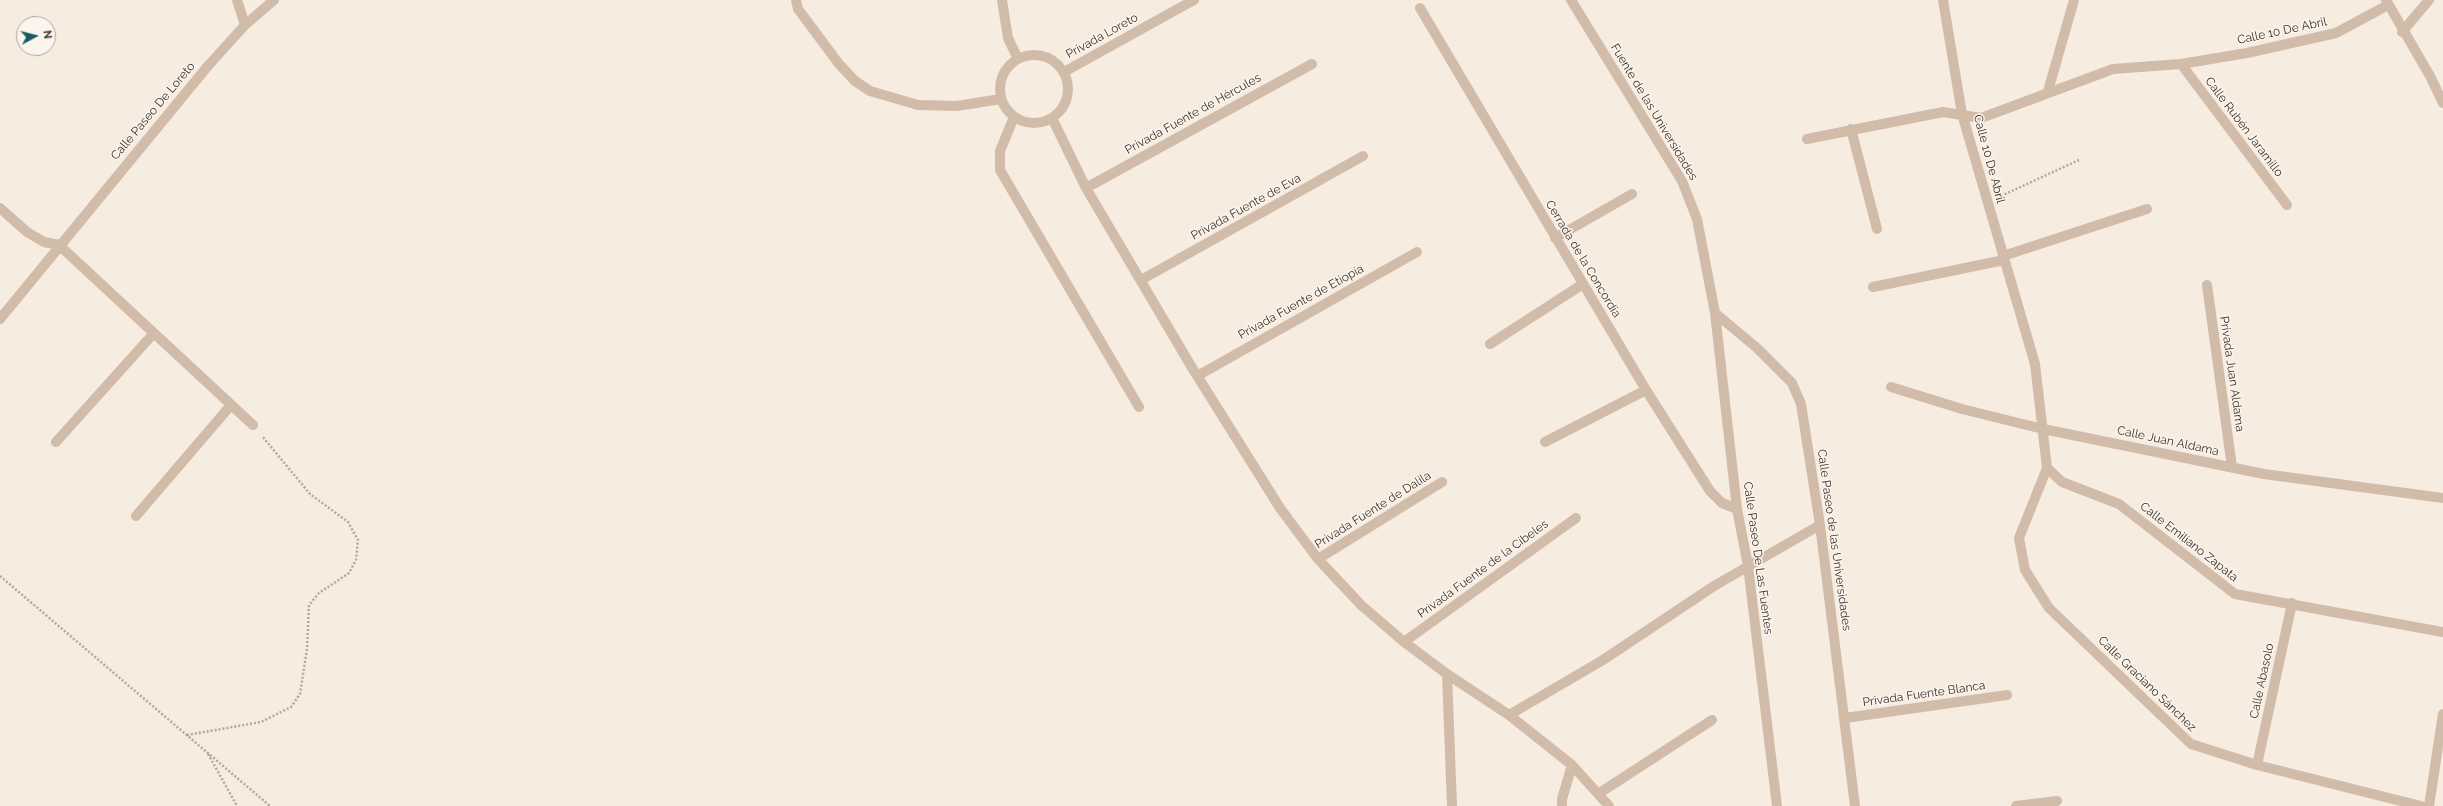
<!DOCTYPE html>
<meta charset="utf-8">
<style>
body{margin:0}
#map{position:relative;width:2443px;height:806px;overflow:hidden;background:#f6ecdf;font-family:Raleway,sans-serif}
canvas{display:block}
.north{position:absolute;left:16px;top:16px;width:40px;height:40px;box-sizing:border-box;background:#fcf5ed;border:1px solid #afa69f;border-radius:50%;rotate:83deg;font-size:11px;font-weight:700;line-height:16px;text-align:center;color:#3c3029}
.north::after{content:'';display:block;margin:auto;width:14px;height:18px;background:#195d64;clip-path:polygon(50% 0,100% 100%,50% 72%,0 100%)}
</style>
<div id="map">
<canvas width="2443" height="806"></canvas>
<div class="north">N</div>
</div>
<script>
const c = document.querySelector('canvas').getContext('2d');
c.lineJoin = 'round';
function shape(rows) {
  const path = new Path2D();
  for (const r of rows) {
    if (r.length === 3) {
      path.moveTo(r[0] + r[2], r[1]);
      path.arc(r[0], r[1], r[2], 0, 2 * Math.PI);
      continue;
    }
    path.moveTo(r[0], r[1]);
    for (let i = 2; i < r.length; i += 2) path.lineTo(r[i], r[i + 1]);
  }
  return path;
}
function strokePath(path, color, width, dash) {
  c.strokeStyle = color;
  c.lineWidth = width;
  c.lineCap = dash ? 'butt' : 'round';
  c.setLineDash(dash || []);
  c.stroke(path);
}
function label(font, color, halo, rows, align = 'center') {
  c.font = font + ' Raleway,sans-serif';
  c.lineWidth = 3;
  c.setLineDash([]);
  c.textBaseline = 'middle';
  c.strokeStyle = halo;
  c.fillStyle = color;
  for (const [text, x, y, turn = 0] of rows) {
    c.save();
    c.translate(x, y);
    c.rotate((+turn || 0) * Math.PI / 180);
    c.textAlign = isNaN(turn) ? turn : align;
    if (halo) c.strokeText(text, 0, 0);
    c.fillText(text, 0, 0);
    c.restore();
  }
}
strokePath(shape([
 [2001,196,2079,160],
 [0,576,270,806],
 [187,735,261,722,291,707,300,694,307,649,309,605,319,593,349,573,356,560,358,540,348,522,310,494,262,436],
 [208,754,237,806]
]), '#bca593', 2.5, [2, 2]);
strokePath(shape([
 [237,0,245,25],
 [796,0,798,9,839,64,855,81,870,91,918,105,957,106,1001,99],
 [1002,0,1008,38,1018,59],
 [1571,0,1682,181,1697,219,1715,313,1737,509,1748,566,1777,806],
 [1943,0,1962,114,2035,364,2047,468,2019,538,2025,570,2049,608,2191,744,2257,765,2421,806],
 [2386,0,2430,76,2443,103],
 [1420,8,1646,390,1710,491,1722,503,1737,509],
 [2402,32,2429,0],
 [1034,89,34],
 [2181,64,2287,205],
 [1064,72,1194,0],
 [2048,91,2074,0],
 [1014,117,1000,151,1000,170,1139,407],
 [1052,118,1086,188,1191,366,1280,508,1318,559,1361,605,1404,642,1447,674,1509,715,1572,765,1609,806],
 [1851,129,1877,229],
 [1807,139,1943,112,1981,118,2113,69,2181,64,2247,53,2336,33,2388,5],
 [1086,188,1312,64],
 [0,208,27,232,44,242,59,245,253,425],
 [1555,238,1632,194],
 [2003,256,2147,209],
 [1141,280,1363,156],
 [2207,285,2232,467],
 [1873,287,2004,260],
 [1715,313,1757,348,1792,383,1801,404,1820,525,1855,806],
 [0,319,207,67,245,25,274,0],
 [1490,344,1583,284],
 [1199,375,1417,252],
 [1891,387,1962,409,2043,429,2264,474,2443,498],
 [56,442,154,333],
 [1545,442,1646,390],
 [2047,468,2062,482,2119,504,2235,594,2443,632],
 [136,516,231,405],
 [1318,559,1442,482],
 [1404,642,1576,518],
 [1447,674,1452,806],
 [1509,715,1603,660,1714,586,1820,525],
 [1845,718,2007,695],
 [2257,765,2292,603],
 [1598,794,1712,720],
 [1562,806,1562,799,1572,765],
 [2016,806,2057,801],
 [2429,806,2443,714]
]), '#d0bca9', 10);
label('12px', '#3c3029', '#fcf5ed', [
 ["Calle 10 De Abril",2282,31,-12],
 ["Privada Loreto",1102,36,-29],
 ["Calle Paseo De Loreto",153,111,-50],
 ["Fuente de las Universidades",1654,112,59],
 ["Privada Fuente de Hércules",1193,114,-29],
 ["Calle Rubén Jaramillo",2244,127,53],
 ["Calle 10 De Abril",1989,159,75],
 ["Privada Fuente de Eva",1246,207,-29],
 ["Cerrada de la Concordia",1583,259,59],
 ["Privada Fuente de Etiopía",1301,302,-29],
 ["Privada Juan Aldama",2232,374,82],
 ["Calle Juan Aldama",2168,441,12],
 ["Privada Fuente de Dalila",1373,510,-32],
 ["Calle Paseo de las Universidades",1834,540,82],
 ["Calle Emiliano Zapata",2189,542,38],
 ["Calle Paseo De Las Fuentes",1758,558,82],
 ["Privada Fuente de la Cibeles",1483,569,-36],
 ["Calle Abasolo",2262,681,-78],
 ["Calle Graciano Sánchez",2147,684,44],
 ["Privada Fuente Blanca",1924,694,-8]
]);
</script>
